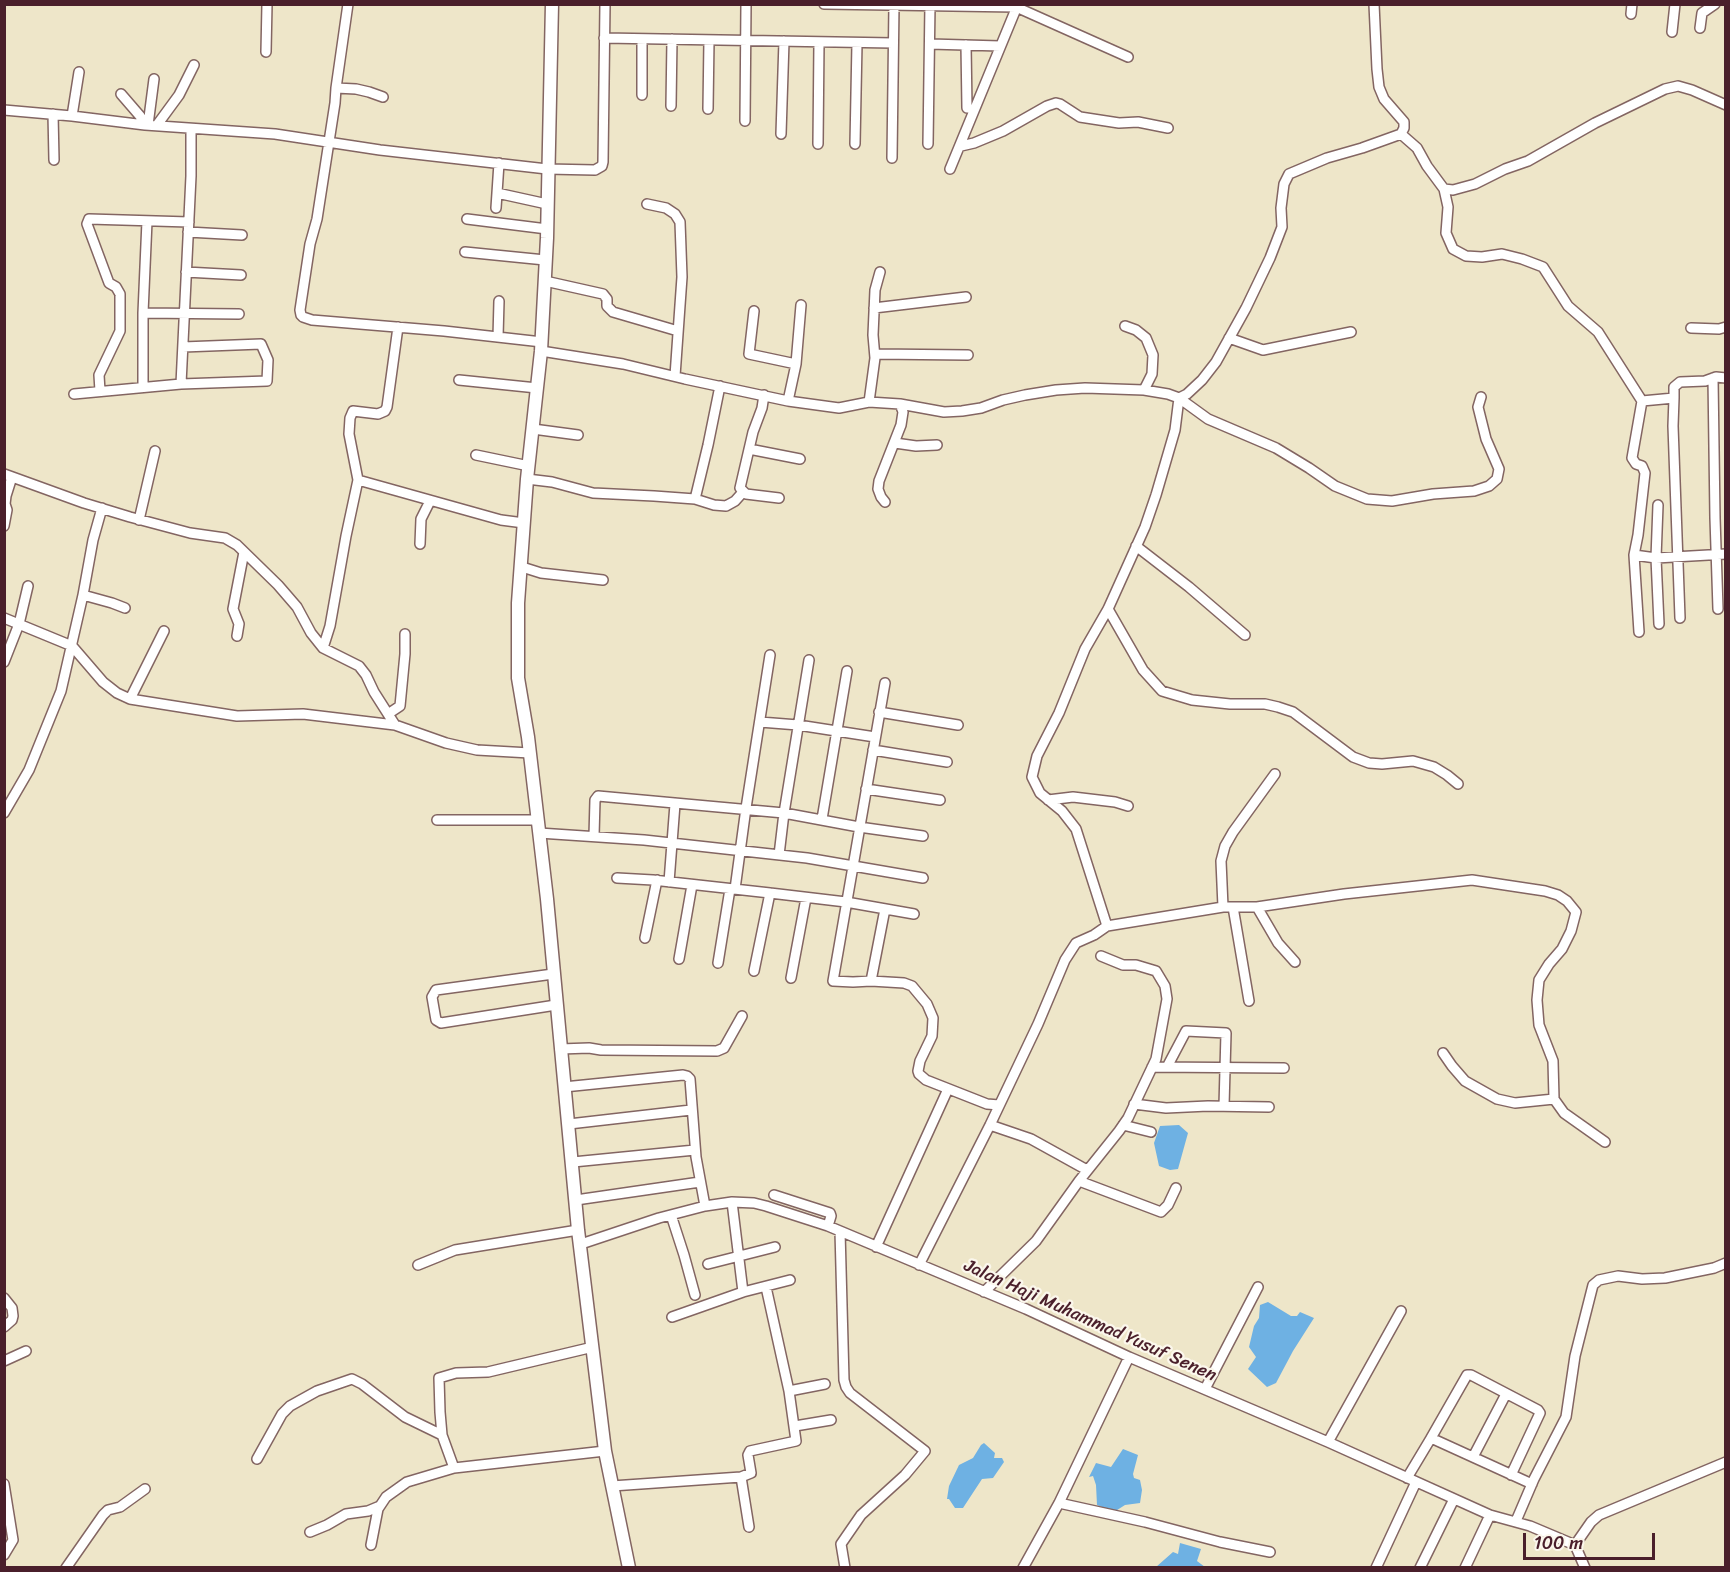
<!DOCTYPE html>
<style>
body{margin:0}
#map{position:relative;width:1730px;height:1572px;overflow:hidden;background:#eee6c9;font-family:Sriracha,sans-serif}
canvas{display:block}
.frame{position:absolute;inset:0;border:6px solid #4a1f2b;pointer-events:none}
.scale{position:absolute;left:1523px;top:1533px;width:132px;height:27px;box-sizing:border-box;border:3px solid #4a1f2b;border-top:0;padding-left:8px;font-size:18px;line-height:21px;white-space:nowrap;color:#4a1f2b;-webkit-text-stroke:4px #fbf7ec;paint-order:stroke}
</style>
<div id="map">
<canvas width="1730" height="1572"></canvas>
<div class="frame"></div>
<div class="scale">100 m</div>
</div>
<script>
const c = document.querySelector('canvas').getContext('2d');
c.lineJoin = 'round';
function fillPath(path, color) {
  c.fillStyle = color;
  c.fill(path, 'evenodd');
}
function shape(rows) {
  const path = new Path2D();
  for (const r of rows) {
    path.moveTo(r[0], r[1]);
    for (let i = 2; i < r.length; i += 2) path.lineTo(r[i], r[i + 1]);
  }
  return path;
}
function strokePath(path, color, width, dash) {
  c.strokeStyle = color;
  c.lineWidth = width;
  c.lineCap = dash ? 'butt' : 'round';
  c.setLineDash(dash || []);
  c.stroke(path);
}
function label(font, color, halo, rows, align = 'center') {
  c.font = font + ' Sriracha,sans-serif';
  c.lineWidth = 4.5;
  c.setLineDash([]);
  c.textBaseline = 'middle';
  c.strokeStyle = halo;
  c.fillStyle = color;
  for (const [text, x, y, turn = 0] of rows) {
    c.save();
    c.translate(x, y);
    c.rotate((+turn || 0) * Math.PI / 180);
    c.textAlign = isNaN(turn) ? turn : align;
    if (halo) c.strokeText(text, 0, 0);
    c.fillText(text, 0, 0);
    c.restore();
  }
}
fillPath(shape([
 [1179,1125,1188,1133,1178,1169,1170,1170,1159,1166,1154,1143,1160,1126],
 [1268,1302,1291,1316,1297,1316,1300,1312,1314,1318,1293,1351,1276,1383,1267,1387,1248,1369,1256,1357,1249,1347,1254,1326,1259,1318,1260,1305],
 [984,1443,995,1453,994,1458,1002,1458,1004,1462,993,1478,982,1479,963,1508,955,1508,949,1499,947,1499,949,1486,959,1465,973,1458,981,1445],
 [1123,1449,1138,1455,1133,1474,1134,1478,1140,1480,1142,1490,1140,1503,1125,1505,1114,1512,1097,1505,1096,1485,1093,1476,1089,1477,1096,1463,1111,1467],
 [1180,1543,1201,1549,1197,1561,1205,1567,1142,1567,1142,1566,1156,1567,1173,1552,1178,1554]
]), '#6eb1e3');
const street = shape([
 [824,4,1016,7,1128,57],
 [1631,14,1632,4],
 [1700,28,1702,13,1715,4],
 [1672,32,1675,4],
 [604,38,893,43],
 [930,44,1000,46],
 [966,45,967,108],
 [266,52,267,4],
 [336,88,348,4],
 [121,94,140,116,145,125],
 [642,95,642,39],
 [383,97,369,92,356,89,336,88,335,103,317,219,310,244,300,310,301,315,303,317,312,320,444,331,542,342],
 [671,106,672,39],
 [708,109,709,40],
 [4,110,72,116,145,125,275,134,380,150,547,169,595,170,602,166,603,162,605,4],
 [53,114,54,160],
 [72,116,79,72],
 [745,121,746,4],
 [148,125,154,79],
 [157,125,179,95,194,65],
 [781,134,784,41],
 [1401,134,1417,148,1427,166,1444,189,1453,190,1475,184,1505,169,1528,161,1595,123,1665,89,1678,86,1692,90,1726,105],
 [818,144,819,42],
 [855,144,857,43],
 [928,144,930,4],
 [961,146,974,143,1003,131,1047,106,1056,103,1060,104,1080,117,1119,123,1138,122,1168,128],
 [892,158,894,4],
 [950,169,1018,4],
 [1444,189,1448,207,1446,233,1453,249,1466,256,1482,257,1502,254,1522,259,1543,267,1568,306,1598,332,1642,401,1674,398,1674,387,1680,382,1705,381,1716,377,1726,378],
 [497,193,547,204],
 [647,204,666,208,675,214,680,222,682,277,675,376],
 [496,208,499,163],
 [467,219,547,229],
 [147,221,143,313,239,314],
 [188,232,242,235],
 [465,252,545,260],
 [186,272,241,275],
 [545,281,603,294,607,299,607,306,613,312,678,331],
 [874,308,966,297],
 [754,311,749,354,796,364],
 [143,313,143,387],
 [1125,326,1136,330,1146,338,1153,355,1152,374,1144,390],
 [1691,328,1719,329,1726,327],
 [498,337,499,301],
 [1229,338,1263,350,1351,332],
 [541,351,623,364,685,379,788,401,839,408,869,402,900,404,944,412,962,411,981,408,1003,400,1025,395,1056,390,1085,388,1144,390,1168,394,1179,398,1187,394,1202,380,1216,362,1246,308,1270,258,1282,227,1281,208,1284,184,1289,174,1327,158,1362,148,1401,134,1404,128,1404,122,1384,99,1379,87,1377,69,1374,4],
 [875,354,968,355],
 [1713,378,1715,518,1718,609],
 [459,380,537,388],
 [181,384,267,381,268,360,261,344,183,347],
 [100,391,99,375,120,331,120,294,116,287,109,283,87,224,89,219,189,222],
 [74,394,181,384,191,176,191,129],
 [764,395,762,408,753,432,740,488,746,494,779,498],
 [1674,398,1673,426,1680,618],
 [788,401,796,364,801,305],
 [869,402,875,358,873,335,875,290,880,272],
 [533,429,578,435],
 [895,443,916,446,937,445],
 [749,449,800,459],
 [476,455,529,466],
 [4,474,84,503,130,517,190,533,225,538,237,545,278,585,297,607,311,633,323,648,359,666,366,675,374,692,395,725,446,743,477,750,530,753],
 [527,479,552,482,593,493,654,496,695,499,708,445,720,386],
 [358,480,501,520,524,523],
 [695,499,714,505,726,506,735,501,743,492],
 [885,502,881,497,878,489,879,481,901,425,903,412,900,404],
 [1658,505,1656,558,1659,624],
 [139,520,155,451],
 [4,526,7,510,5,504,6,496,12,477],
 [420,544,421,519,430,501],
 [1136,546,1189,587,1245,635],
 [1634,555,1656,558,1726,554],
 [522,567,541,573,603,580],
 [83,595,112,603,125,608],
 [1108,609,1143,670,1162,691,1192,700,1230,704,1265,704,1278,707,1293,712,1353,757,1369,763,1382,764,1413,761,1434,767,1447,775,1458,784],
 [4,618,72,646,103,682,117,693,130,699,237,716,303,714,395,725],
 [1639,632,1634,555,1638,535,1645,473,1642,466,1636,464,1632,458,1642,401],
 [237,636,239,624,233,609,244,552],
 [323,648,330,626,346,536,358,480,349,434,350,418,353,411,378,414,385,411,387,407,398,327],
 [4,662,19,624,28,586],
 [885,683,833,981,853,982,871,981,904,983,912,986,927,1004,933,1018,932,1036,920,1061,918,1071,919,1074,926,1080,987,1104,999,1105],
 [130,699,164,631],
 [879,712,958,725],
 [388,714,400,706,405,654,405,634],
 [760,722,798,725,875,737],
 [873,750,947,762],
 [866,789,940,800],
 [1048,800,1073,797,1115,802,1128,806],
 [4,813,29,770,61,691,83,595,93,540,102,508],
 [822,819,847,671],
 [437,820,538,820],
 [539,833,644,840,807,858,923,878],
 [594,836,595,800,598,796,784,813,859,827,923,836],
 [779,855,784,813,809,660],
 [617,878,653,880,770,893,846,902,914,914],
 [669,882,675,804],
 [735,889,746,808,770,655],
 [1223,907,1221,861,1225,846,1233,832,1275,774],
 [1233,907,1249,1001],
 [1257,907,1278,943,1295,962],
 [1107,926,1076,829,1062,811,1040,793,1032,777,1037,756,1059,713,1085,649,1108,609,1145,527,1156,495,1175,430,1179,398,1208,419,1276,448,1309,468,1335,486,1367,499,1392,501,1433,494,1474,491,1489,486,1497,479,1499,469,1486,439,1478,407,1481,397],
 [645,938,657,880],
 [679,959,692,885],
 [718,963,730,889],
 [754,971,770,893],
 [553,974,436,990,432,997,436,1020,441,1023,556,1005],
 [791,978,806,898],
 [871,981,885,909],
 [560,1049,589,1048,601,1050,717,1051,724,1048,742,1016],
 [1152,1067,1284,1068],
 [1167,1067,1186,1031,1226,1033,1224,1106],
 [564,1087,683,1075,687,1076,690,1079,696,1157,705,1206],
 [1554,1099,1564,1113,1605,1142],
 [1134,1104,1166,1108,1208,1106,1269,1107],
 [569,1124,691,1110],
 [990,1125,1031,1139,1087,1170],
 [1123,1125,1151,1132],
 [573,1162,695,1150],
 [1079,1181,1161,1212,1168,1205,1176,1188],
 [774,1195,830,1213,831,1216,828,1226],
 [576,1200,700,1182],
 [732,1202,743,1292],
 [671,1215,684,1255,695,1295],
 [840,1231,844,1380,846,1387,850,1393,925,1451,905,1475,861,1515,841,1544,845,1568],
 [581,1244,659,1218,705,1206,732,1202,754,1203,766,1206,828,1226,1026,1309,1129,1357,1328,1442,1490,1515,1530,1526,1575,1545],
 [876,1247,948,1089],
 [708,1264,775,1247],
 [418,1265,455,1250,578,1230],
 [919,1265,990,1125,1038,1024,1065,960,1076,943,1094,935,1107,926,1223,907,1257,907,1344,894,1472,880,1545,891,1558,895,1567,901,1576,912,1571,931,1562,949,1549,964,1539,980,1537,1000,1539,1025,1553,1061,1554,1099,1515,1103,1497,1099,1465,1081,1452,1066,1443,1053],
 [984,1292,1036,1241,1079,1181,1119,1131,1128,1118,1156,1059,1167,999,1165,986,1156,971,1136,965,1123,965,1101,956],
 [4,1298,12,1308,13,1316,12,1320,4,1327],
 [672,1317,743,1292,790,1280],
 [4,1361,26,1351],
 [1205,1389,1258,1287],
 [789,1391,825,1384],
 [795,1426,831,1420],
 [442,1435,440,1412,439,1378,456,1373,488,1372,593,1347],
 [1328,1442,1401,1311],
 [1473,1457,1506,1394],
 [257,1459,282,1414,290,1406,317,1391,352,1379,362,1384,405,1417,442,1435,454,1468],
 [1511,1475,1540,1413,1538,1410,1471,1375,1467,1375,1431,1438,1532,1484],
 [741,1477,749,1527],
 [1407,1478,1431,1438],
 [4,1484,13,1540,4,1555],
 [612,1486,741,1477,751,1473,748,1455,750,1451,796,1441,789,1391,766,1287],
 [1059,1503,1145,1522,1220,1542,1270,1552],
 [1516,1521,1534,1479,1566,1417,1575,1356,1593,1285,1599,1280,1618,1276,1642,1279,1665,1278,1714,1268,1726,1263],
 [310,1532,327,1525,346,1514,368,1511,380,1506],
 [371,1545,378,1509,386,1497,407,1482,454,1468,605,1451],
 [1575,1545,1591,1522,1599,1515,1726,1462],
 [1575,1545,1585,1568],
 [66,1568,103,1515,108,1510,120,1507,145,1489],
 [1023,1568,1059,1503,1129,1357],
 [1376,1568,1416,1482],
 [1420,1568,1454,1499],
 [1465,1568,1490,1515]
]);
const secondary = shape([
 [552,4,547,238,541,351,527,479,518,603,518,678,528,737,547,899,578,1230,605,1451,629,1568]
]);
strokePath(street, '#836562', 12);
strokePath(secondary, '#836562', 15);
strokePath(street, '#fff', 9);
strokePath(secondary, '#fff', 12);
label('18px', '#4a1f2b', '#fbf7ec', [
 ["Jalan Haji Muhammad Yusuf Senen",1090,1321,24]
]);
</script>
